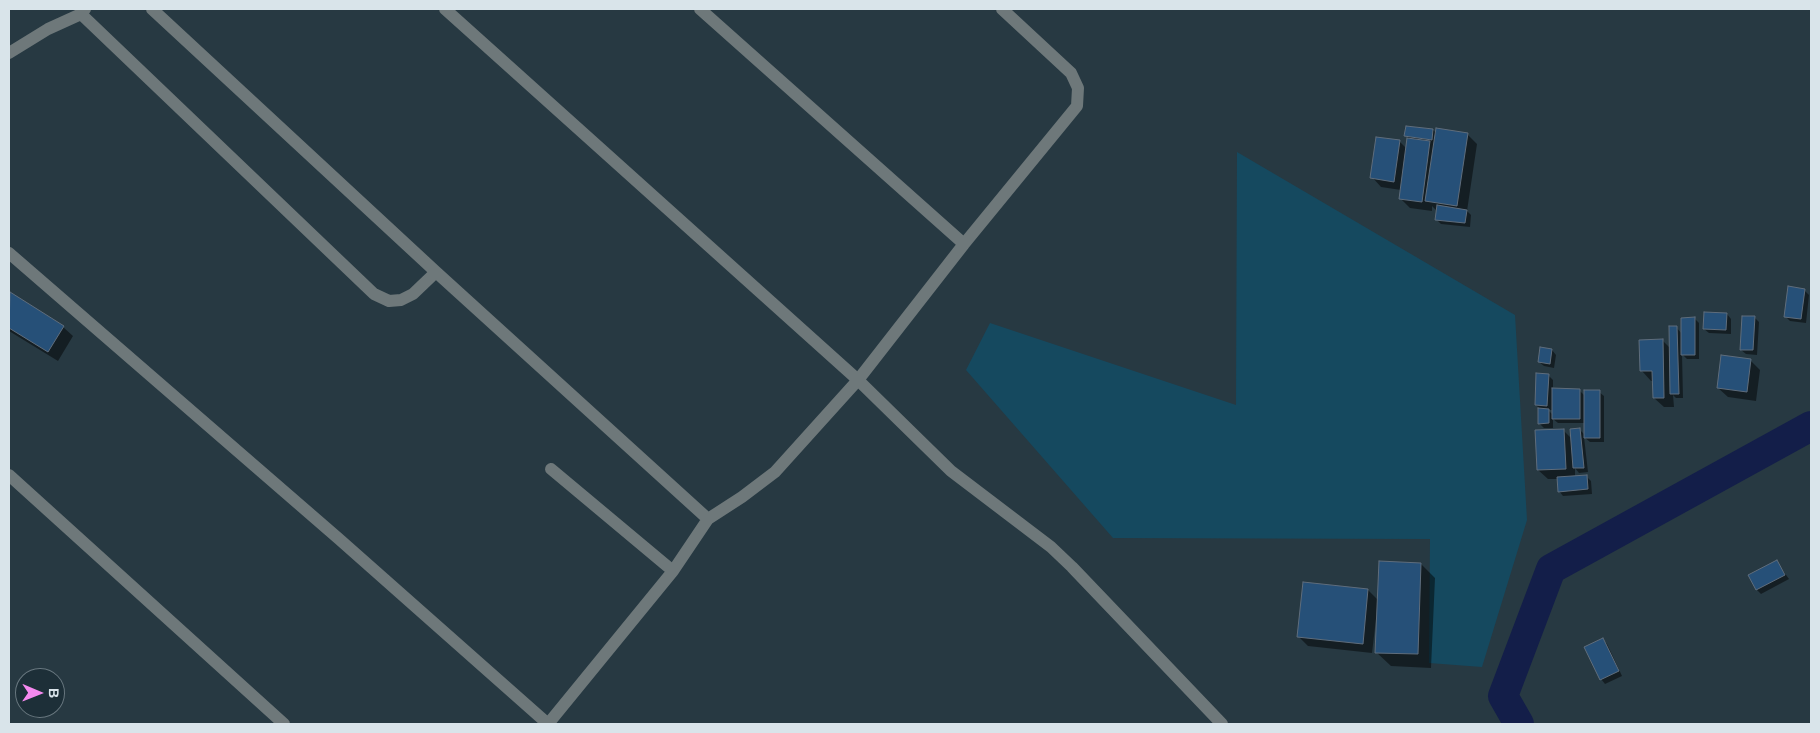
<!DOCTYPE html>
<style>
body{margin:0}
#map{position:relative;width:1820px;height:733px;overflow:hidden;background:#273942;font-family:Helvetica,sans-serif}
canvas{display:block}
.frame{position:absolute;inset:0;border:10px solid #d9e4ea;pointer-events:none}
.north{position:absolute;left:15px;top:668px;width:50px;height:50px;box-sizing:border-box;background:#1d2f38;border:1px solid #68777f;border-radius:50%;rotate:91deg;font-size:14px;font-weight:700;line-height:20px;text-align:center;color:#d9e4ea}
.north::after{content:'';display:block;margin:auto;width:18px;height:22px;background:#f589ef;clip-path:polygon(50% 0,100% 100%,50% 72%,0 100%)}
</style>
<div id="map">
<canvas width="1820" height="733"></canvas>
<div class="frame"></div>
<div class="north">B</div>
</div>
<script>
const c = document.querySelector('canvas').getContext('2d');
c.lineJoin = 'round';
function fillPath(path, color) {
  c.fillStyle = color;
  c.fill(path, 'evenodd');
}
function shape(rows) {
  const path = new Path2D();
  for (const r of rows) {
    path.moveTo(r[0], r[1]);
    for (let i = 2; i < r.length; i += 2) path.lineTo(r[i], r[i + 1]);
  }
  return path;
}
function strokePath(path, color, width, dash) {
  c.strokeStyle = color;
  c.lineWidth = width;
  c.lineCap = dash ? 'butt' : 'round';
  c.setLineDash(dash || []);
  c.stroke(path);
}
fillPath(shape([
 [1237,152,1515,315,1527,520,1482,667,1429,663,1430,539,1113,538,966,370,990,323,1236,405]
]), '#15495f');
fillPath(shape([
 [1407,127,1433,130,1437,134,1467,134,1477,144,1467,211,1471,215,1470,227,1441,224,1436,219,1437,211,1432,206,1432,211,1410,208,1400,198,1401,190,1381,187,1372,177,1399,141,1407,149,1408,139,1406,136],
 [1804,290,1809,295,1806,323,1790,321,1785,316],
 [10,294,63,327,73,336,58,361,9,331],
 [1727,314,1731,319,1731,334,1709,333,1704,329],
 [1754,317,1759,322,1757,355,1746,354,1741,350],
 [1695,319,1699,323,1699,359,1687,359,1682,354,1683,398,1676,398,1673,395,1674,407,1664,407,1654,398,1654,381,1651,381,1642,371,1662,340,1670,348,1676,327,1682,334],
 [1552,350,1556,355,1554,368,1544,366,1539,362],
 [1750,360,1760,370,1756,401,1728,397,1718,388],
 [1548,375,1553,380,1553,389,1579,390,1585,396,1599,392,1604,396,1604,442,1590,442,1584,437,1588,472,1579,473,1575,468,1575,477,1586,476,1591,481,1592,494,1563,496,1559,491,1558,479,1548,479,1538,470,1563,430,1572,439,1579,429,1585,435,1585,423,1558,423,1553,419,1553,428,1544,428,1539,423,1541,410,1536,405],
 [1548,410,1553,410,1553,415],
 [1776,561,1789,579,1761,594,1757,590],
 [1421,564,1435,578,1431,668,1391,666,1376,652,1378,619,1376,619,1372,653,1308,646,1298,636,1304,583,1368,590,1379,601],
 [1603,639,1607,644,1622,676,1605,684,1601,679]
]), '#0007');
strokePath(shape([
 [1519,724,1503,696,1551,569,1811,426]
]), '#131e49', 30);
const building = shape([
 [1406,126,1433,129,1432,140,1404,136,1406,126],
 [1436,128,1468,133,1457,206,1425,201,1436,128],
 [1376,137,1400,140,1394,182,1370,178,1376,137],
 [1407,138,1430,141,1422,202,1399,199,1407,138],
 [1437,205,1467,210,1465,223,1435,220,1437,205],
 [1788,286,1805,289,1801,319,1784,317,1788,286],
 [10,292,64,326,48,352,9,328,10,292],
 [1704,312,1727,313,1726,330,1703,329,1704,312],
 [1742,316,1755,316,1753,350,1740,350,1742,316],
 [1695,317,1695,355,1681,355,1681,318,1695,317],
 [1669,326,1677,326,1679,394,1670,394,1669,326],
 [1663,339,1664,398,1653,398,1652,371,1640,371,1639,340,1663,339],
 [1540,347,1552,349,1550,364,1538,362,1540,347],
 [1721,355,1751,359,1747,392,1717,388,1721,355],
 [1536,373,1549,374,1547,406,1535,405,1536,373],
 [1552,388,1580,389,1580,419,1552,419,1552,388],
 [1584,390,1600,390,1600,438,1584,438,1584,390],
 [1538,408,1549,409,1549,423,1538,424,1538,408],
 [1580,428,1584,468,1573,468,1570,429,1580,428],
 [1564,429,1566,469,1537,470,1535,430,1564,429],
 [1587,475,1588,489,1558,492,1557,477,1587,475],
 [1777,560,1785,575,1756,590,1748,575,1777,560],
 [1379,561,1421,563,1418,654,1375,653,1379,561],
 [1303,582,1368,589,1363,644,1297,637,1303,582],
 [1603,638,1619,671,1600,680,1584,647,1603,638]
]);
fillPath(building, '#265078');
strokePath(building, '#5f6d7c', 1);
strokePath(shape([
 [152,9,436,272,708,519],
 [445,9,858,380,951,471,1051,547,1072,567,1222,724],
 [700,9,964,244],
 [81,14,374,294,389,301,401,300,413,294,436,272],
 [9,53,48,29,81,14,85,9],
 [9,253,339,539,548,724,673,571,708,519,742,497,775,472,858,380,964,244,1077,106,1078,88,1071,73,1002,9],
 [551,469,673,571],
 [9,475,284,724]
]), '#6e787a', 12);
</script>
